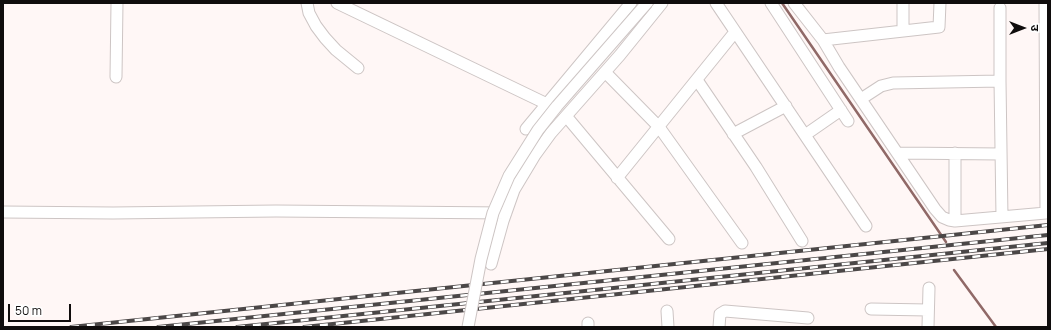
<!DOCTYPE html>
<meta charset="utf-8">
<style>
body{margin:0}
#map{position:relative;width:1051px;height:330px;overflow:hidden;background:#fff7f6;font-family:Manrope,"Noto Sans Devanagari",sans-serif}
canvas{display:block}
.frame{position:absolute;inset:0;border:4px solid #100d0d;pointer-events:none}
.north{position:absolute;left:1003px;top:8px;width:40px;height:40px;-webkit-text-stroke:3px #fff;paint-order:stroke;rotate:90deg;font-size:11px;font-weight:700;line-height:16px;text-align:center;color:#100d0d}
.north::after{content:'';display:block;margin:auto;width:14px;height:18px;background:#100d0d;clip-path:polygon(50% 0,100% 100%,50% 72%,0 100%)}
.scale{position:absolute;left:8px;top:304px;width:63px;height:18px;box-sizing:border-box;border:2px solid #100d0d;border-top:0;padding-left:5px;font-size:12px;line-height:14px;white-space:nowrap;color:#100d0d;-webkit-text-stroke:3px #fff;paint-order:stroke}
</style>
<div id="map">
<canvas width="1051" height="330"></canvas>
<div class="frame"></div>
<div class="north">उ</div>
<div class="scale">50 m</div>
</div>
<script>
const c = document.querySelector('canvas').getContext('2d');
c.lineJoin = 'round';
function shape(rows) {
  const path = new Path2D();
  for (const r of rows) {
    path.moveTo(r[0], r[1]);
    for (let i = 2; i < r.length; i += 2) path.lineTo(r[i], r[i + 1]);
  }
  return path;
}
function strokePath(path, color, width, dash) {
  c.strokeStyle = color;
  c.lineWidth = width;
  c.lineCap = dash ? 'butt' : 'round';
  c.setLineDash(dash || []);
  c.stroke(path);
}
strokePath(shape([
 [782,3,946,242],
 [954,270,996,327]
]), '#906967', 2.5);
const minor = shape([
 [307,3,309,13,316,26,325,38,336,50,358,68],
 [337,3,547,104],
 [716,3,866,226],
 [771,3,848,121],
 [794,3,823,40,839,67,935,209,942,217,949,220,955,221,1046,213,1045,3],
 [903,3,903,31],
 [1000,8,1000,81,1002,217],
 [823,40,939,27,940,3],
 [605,72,659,127,742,243],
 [116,77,117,3],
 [697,80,756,167,802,241],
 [861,99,881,86,893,83,1000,81],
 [566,116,669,239],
 [526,129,631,3],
 [733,134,786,106],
 [805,135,841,110],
 [898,153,1001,154],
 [617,178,735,32],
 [3,212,113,213,276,211,506,213],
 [955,221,955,153],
 [491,264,503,221,514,190,535,155,551,133,620,55,662,3],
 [871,309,928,310],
 [667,311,668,327],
 [588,323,588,327],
 [719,327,720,314,725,311,808,318],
 [928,327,929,288]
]);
strokePath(minor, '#cdc5c4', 13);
strokePath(minor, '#fff', 11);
const rail = shape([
 [71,327,1048,225],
 [158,327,1048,235],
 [237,327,1048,243],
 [304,327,1048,249]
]);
strokePath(rail, '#4b4747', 4);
strokePath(rail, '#fff', 2.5, [8]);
const minorBridge = shape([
 [468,327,481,259,493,213,509,176,538,130,557,106,647,3]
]);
strokePath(minorBridge, '#cdc5c4', 13, []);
strokePath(minorBridge, '#fff', 11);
</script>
